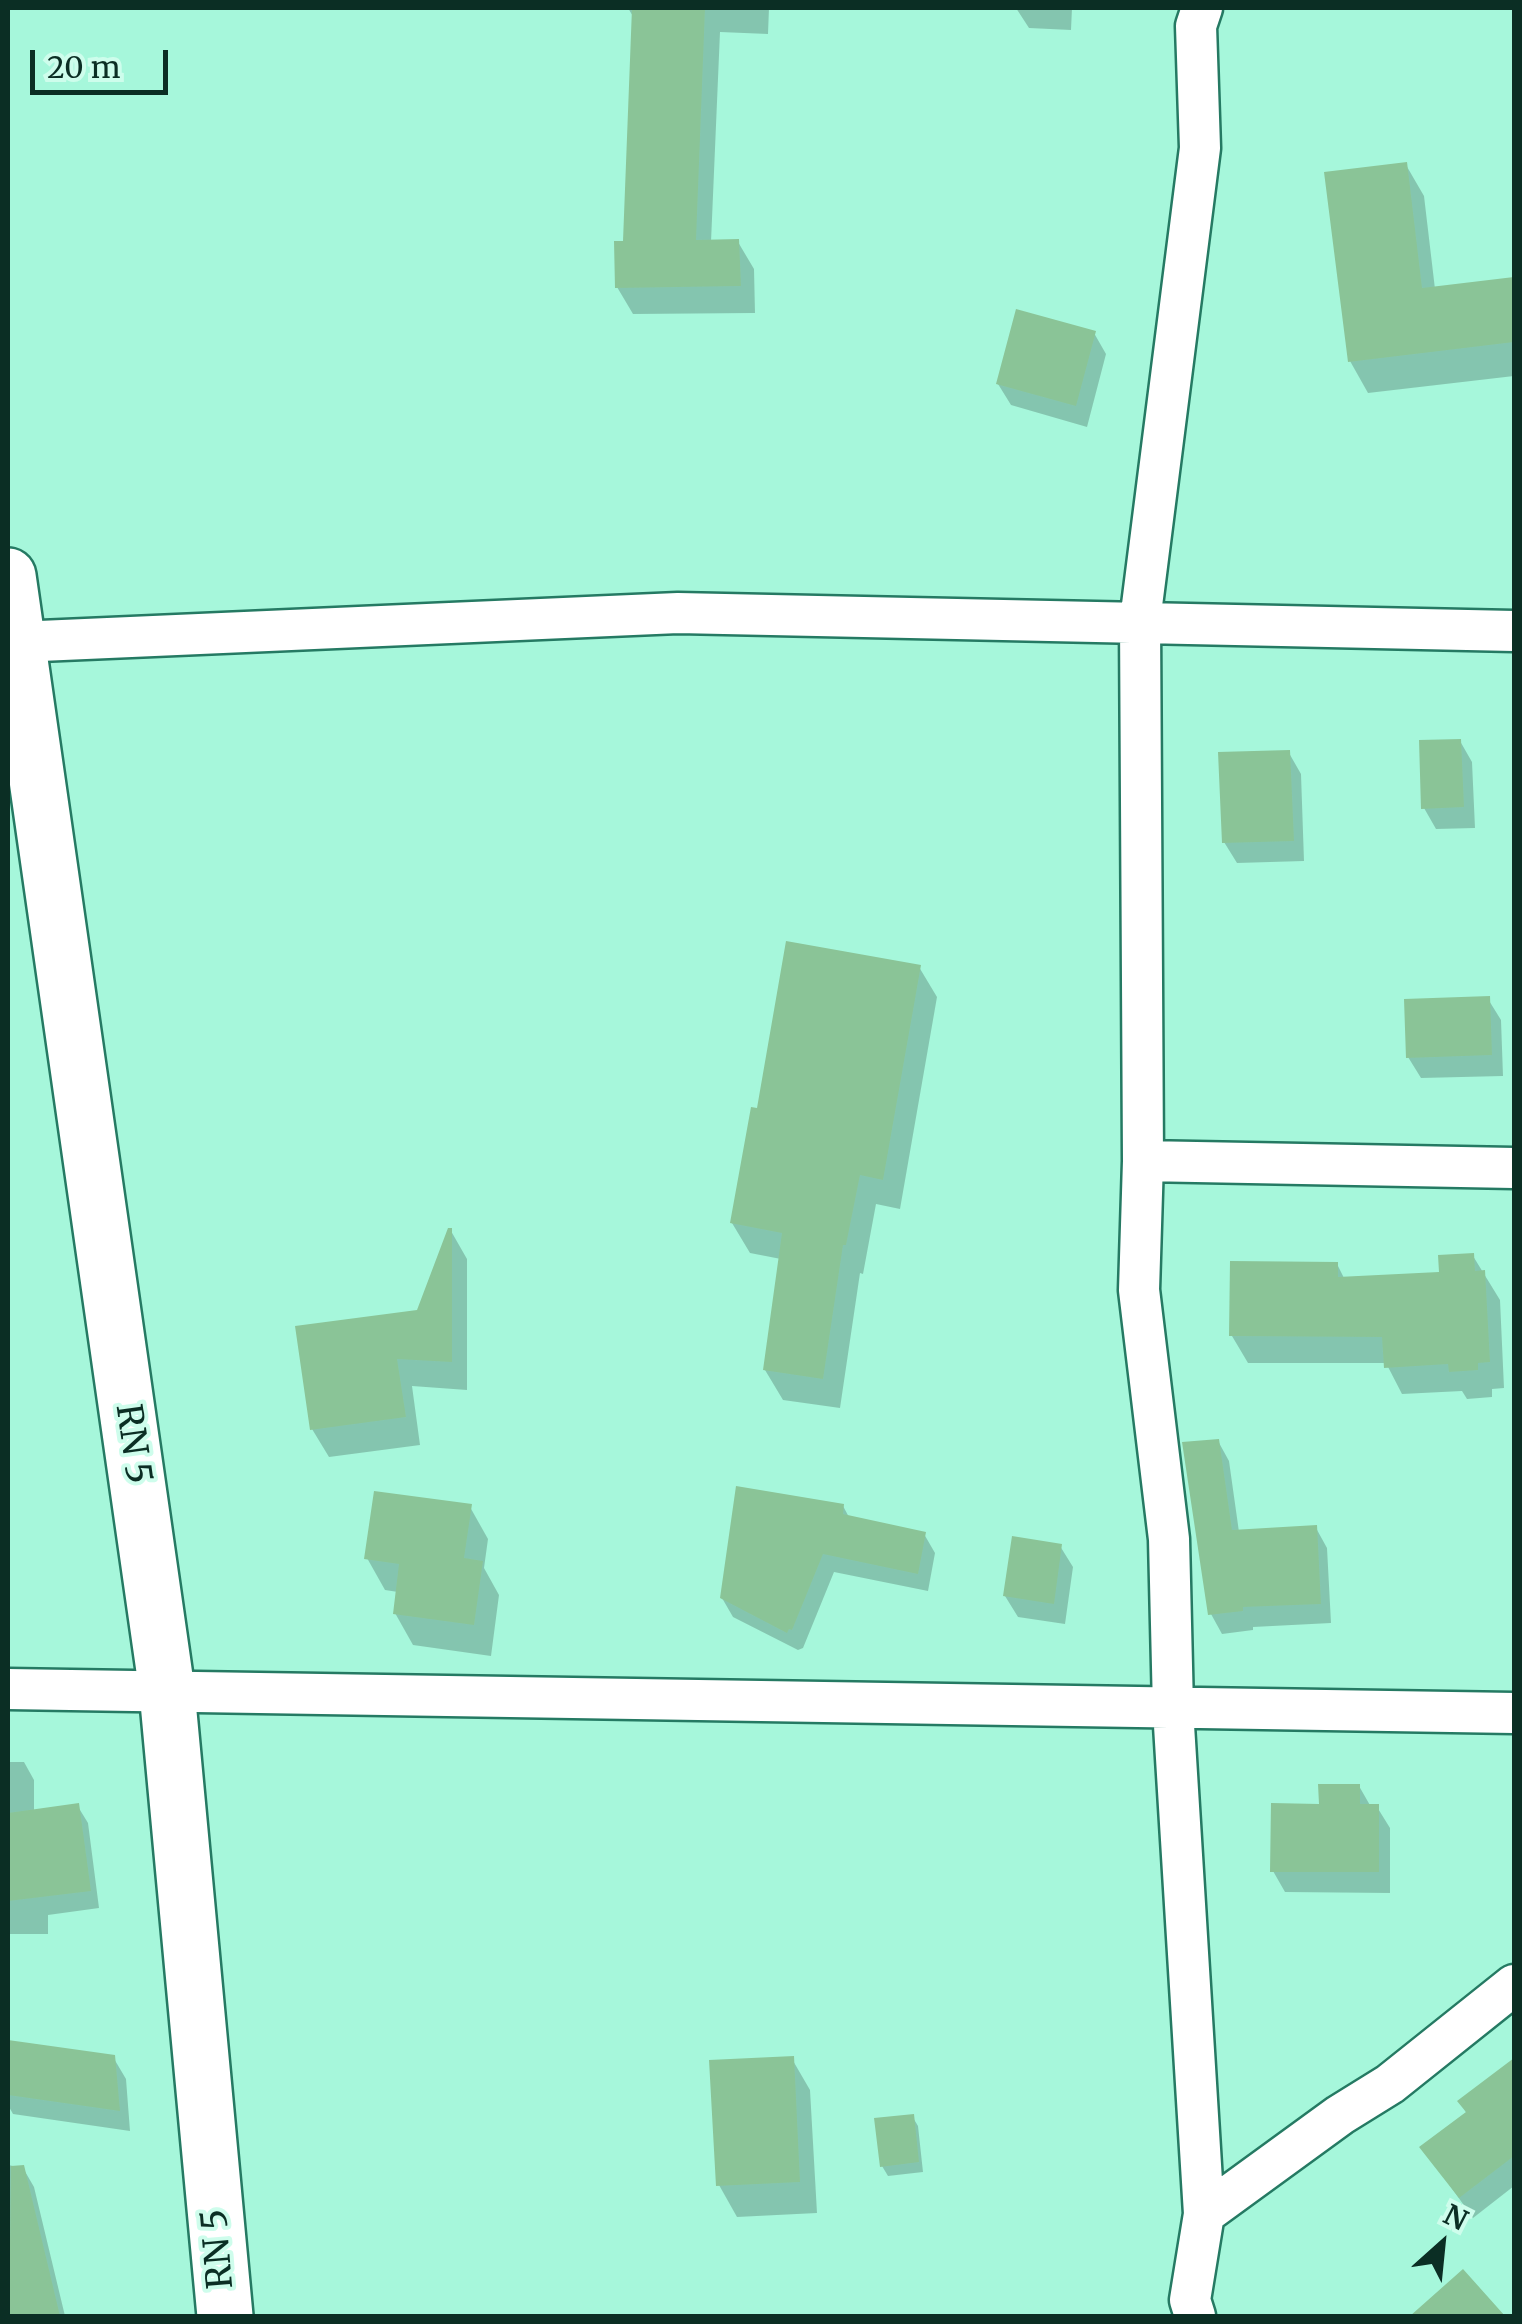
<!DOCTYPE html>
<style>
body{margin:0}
#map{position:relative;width:1522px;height:2324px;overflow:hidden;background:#a6f7db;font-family:Merriweather,serif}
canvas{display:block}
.frame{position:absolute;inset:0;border:10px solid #0b2e24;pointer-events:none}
.north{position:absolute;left:1392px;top:2194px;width:100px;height:100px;-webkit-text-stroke:8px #cefdec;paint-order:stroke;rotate:27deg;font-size:28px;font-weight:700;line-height:40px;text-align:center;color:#0b2e24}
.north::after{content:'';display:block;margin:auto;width:35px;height:45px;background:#0b2e24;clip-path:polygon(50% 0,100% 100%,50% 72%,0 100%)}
.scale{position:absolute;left:30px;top:50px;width:138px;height:45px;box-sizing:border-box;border:5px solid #0b2e24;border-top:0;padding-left:12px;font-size:30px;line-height:35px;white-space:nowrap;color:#0b2e24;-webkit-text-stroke:8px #cefdec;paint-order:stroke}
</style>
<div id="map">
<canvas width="1522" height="2324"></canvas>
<div class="frame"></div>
<div class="north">N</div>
<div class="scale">20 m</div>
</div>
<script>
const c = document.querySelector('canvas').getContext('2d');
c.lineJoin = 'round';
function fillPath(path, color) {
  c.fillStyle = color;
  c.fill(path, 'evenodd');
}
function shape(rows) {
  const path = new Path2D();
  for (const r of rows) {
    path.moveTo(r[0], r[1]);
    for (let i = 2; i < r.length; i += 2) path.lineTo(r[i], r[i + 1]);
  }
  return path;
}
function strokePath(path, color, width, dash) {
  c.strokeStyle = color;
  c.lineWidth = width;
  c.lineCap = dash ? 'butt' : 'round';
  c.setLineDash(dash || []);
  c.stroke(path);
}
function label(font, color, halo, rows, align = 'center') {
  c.font = font + ' Merriweather,serif';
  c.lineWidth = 8;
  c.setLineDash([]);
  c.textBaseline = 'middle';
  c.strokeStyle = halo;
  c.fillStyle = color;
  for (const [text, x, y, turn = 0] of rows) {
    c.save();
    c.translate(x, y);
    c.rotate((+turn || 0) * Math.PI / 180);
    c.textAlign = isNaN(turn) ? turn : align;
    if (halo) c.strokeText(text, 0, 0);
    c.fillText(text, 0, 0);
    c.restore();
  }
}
fillPath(shape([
 [628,8,769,8,768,34,720,32,711,242,738,242,754,269,755,313,633,314,617,287,625,243,634,18],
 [1016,8,1072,8,1071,30,1029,28],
 [1406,165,1424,196,1435,289,1514,280,1514,376,1368,393,1350,361],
 [1094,333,1106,354,1087,427,1011,405,998,384],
 [1460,741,1472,762,1475,828,1436,829,1424,808],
 [1289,753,1301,774,1304,861,1237,863,1224,842],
 [919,967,937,997,900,1209,876,1204,863,1274,860,1273,840,1408,783,1400,765,1370,781,1259,750,1253,732,1223,759,1111],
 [1488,999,1501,1020,1503,1076,1421,1078,1408,1057],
 [451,1231,467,1259,467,1390,412,1386,420,1445,329,1457,312,1429,419,1313],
 [1473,1256,1500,1300,1504,1388,1492,1389,1492,1397,1467,1399,1462,1391,1402,1394,1386,1363,1248,1363,1232,1336,1337,1264,1345,1280,1442,1275],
 [1218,1441,1229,1461,1239,1532,1316,1528,1327,1548,1331,1623,1253,1627,1253,1630,1222,1634,1211,1614],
 [843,1506,850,1519,924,1534,935,1553,928,1591,834,1572,803,1648,798,1650,733,1617,722,1598],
 [470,1507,488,1539,484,1568,499,1595,491,1656,413,1645,395,1613,398,1592,385,1590,367,1558],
 [1060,1546,1073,1567,1065,1624,1018,1617,1005,1596],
 [8,1762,24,1762,34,1780,34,1812,77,1805,88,1823,99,1908,48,1915,48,1934,8,1934],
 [1359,1786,1371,1807,1377,1807,1390,1828,1390,1893,1285,1892,1273,1871,1321,1806],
 [8,2042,113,2057,126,2079,130,2131,13,2114,8,2105],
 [792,2059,810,2090,817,2213,737,2217,719,2185],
 [1504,2069,1514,2082,1514,2186,1473,2218,1423,2148,1467,2114,1460,2102],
 [912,2116,918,2126,923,2172,888,2176,882,2166],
 [8,2165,23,2168,34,2187,65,2316,12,2316,8,2303]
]), '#0003');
fillPath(shape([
 [632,8,705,8,696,240,739,239,741,286,615,288,614,241,623,241],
 [1407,162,1422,288,1514,277,1514,342,1348,362,1324,172],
 [1016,309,1096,331,1076,406,996,384],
 [1461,739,1464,807,1421,809,1419,740],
 [1290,750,1294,841,1222,843,1218,752],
 [786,941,921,965,883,1180,860,1175,846,1245,843,1245,823,1379,763,1370,782,1233,730,1223,751,1107,757,1108],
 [1490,996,1492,1055,1406,1058,1404,999],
 [448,1228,452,1228,452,1362,397,1359,406,1417,310,1430,295,1326,417,1310],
 [1474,1253,1475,1271,1485,1270,1490,1362,1478,1363,1478,1370,1449,1372,1448,1364,1384,1368,1382,1337,1229,1336,1230,1261,1338,1262,1338,1277,1439,1272,1438,1255],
 [1219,1439,1232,1530,1317,1525,1321,1604,1243,1607,1243,1611,1208,1615,1182,1442],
 [736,1486,844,1504,843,1514,926,1532,918,1574,823,1554,792,1630,789,1629,787,1633,720,1598],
 [374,1491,472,1504,464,1558,483,1561,474,1625,393,1614,399,1564,364,1559],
 [1012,1536,1062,1544,1054,1604,1003,1596],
 [1318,1784,1360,1784,1360,1804,1379,1804,1379,1872,1270,1872,1271,1803,1319,1804],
 [79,1803,91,1891,8,1901,8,1813],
 [8,2040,115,2055,120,2111,8,2095],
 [794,2056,800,2182,716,2186,709,2060],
 [1514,2058,1514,2156,1459,2198,1419,2147,1466,2112,1457,2101],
 [914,2114,919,2162,880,2167,874,2118],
 [24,2165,60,2316,9,2316,11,2166],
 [1463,2269,1505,2316,1410,2316]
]), '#8ac497');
const minor = shape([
 [17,642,678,613,1514,631],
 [1143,1161,1514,1168],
 [8,1689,1514,1713],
 [1204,2214,1340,2115,1390,2084,1514,1985],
 [1195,2316,1190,2300,1204,2214,1173,1709,1169,1539,1139,1290,1143,1161,1140,621,1200,148,1196,26,1202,8]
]);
const primary = shape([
 [8,576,167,1691,225,2316]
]);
strokePath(minor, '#257a63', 45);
strokePath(primary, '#257a63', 60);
strokePath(minor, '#fff', 40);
strokePath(primary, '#fff', 55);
label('35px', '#0b2e24', '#cefdec', [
 ["RN 5",132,1444,82],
 ["RN 5",219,2249,-95]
]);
</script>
